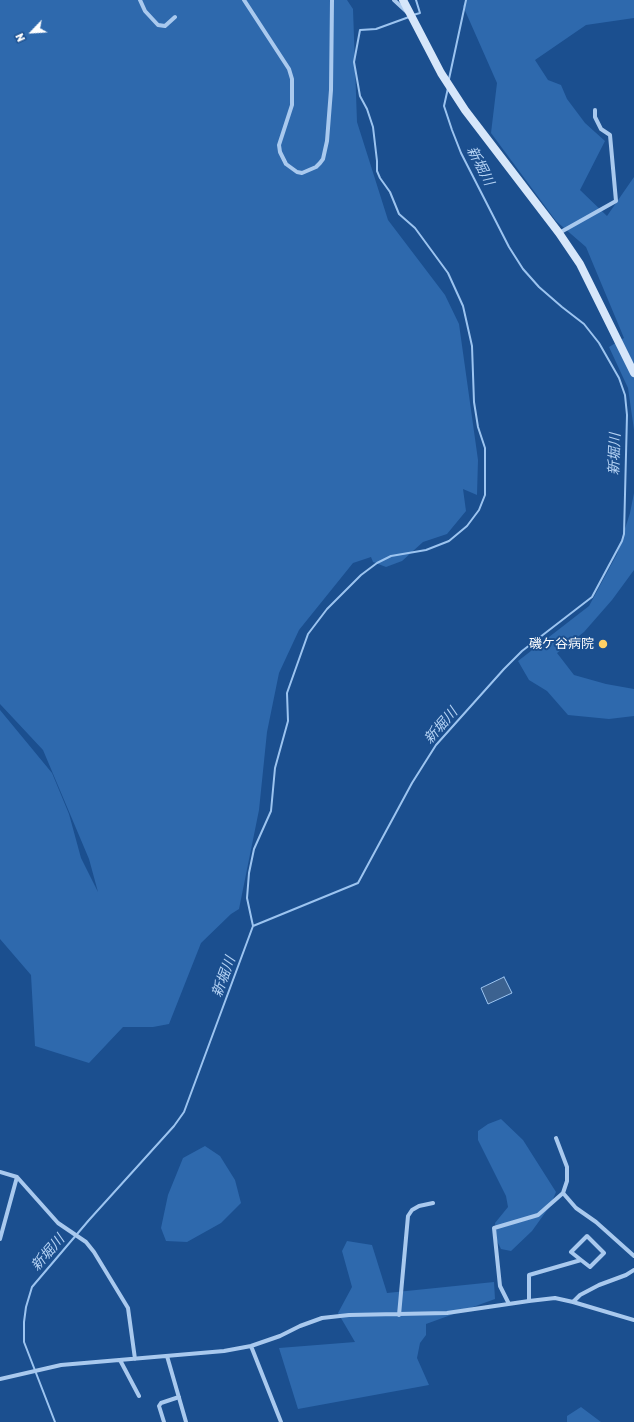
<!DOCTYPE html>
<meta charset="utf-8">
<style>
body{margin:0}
#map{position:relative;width:634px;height:1422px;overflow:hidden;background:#1b4f8f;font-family:Rubik,sans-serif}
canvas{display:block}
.north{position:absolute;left:12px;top:12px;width:40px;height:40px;-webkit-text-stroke:3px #1b4f8f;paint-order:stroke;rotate:245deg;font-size:11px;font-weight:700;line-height:16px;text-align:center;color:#fff}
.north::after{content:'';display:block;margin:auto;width:14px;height:18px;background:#fff;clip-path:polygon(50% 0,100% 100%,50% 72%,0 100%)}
</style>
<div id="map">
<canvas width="634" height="1422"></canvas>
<div class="north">N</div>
</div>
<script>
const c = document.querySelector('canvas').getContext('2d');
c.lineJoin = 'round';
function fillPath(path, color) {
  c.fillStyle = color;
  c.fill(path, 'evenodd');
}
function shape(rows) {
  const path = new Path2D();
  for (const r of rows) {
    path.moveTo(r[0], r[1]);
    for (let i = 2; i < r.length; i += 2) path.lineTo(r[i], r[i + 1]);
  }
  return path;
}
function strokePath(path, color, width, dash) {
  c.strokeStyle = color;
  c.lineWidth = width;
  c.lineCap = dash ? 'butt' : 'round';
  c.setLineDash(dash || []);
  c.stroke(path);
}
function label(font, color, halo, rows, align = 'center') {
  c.font = font + ' Rubik,"Noto Sans JP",sans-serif';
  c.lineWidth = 4;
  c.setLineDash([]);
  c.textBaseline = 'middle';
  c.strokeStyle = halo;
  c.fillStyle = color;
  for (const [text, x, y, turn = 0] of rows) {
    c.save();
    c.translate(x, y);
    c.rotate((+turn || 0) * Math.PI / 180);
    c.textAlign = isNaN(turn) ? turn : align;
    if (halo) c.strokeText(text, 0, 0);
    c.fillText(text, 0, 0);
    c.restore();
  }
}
fillPath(shape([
 [0,0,347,0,353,9,357,122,388,220,445,295,459,324,478,460,477,495,463,489,466,511,447,534,423,542,402,561,386,567,373,562,371,557,353,563,299,630,279,673,267,732,259,810,239,909,231,914,201,943,169,1024,153,1027,123,1027,89,1063,35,1046,31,975,0,939,0,710,52,773,69,814,81,858,98,892,89,859,43,750,0,704],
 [466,0,634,0,634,18,586,25,535,60,548,80,561,85,567,99,585,123,605,141,580,190,607,216,634,177,634,430,628,388,609,347,624,338,586,247,556,221,491,133,497,83,463,6],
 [634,493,634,570,612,600,584,632,557,653,574,675,606,684,634,689,634,716,609,719,568,715,547,691,529,680,518,661,589,606,617,554,630,513],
 [501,1119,523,1140,556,1192,550,1206,532,1231,511,1251,501,1249,497,1241,495,1223,508,1207,506,1196,478,1140,478,1131,488,1124],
 [205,1146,220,1156,235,1180,241,1203,221,1223,187,1242,166,1241,161,1228,168,1195,183,1158],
 [347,1241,372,1245,387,1293,494,1282,495,1299,426,1324,426,1335,420,1343,417,1358,429,1385,298,1409,279,1348,355,1342,338,1313,352,1287,342,1251],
 [581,1407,601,1422,567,1422,567,1416]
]), '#2e69ad');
const water = shape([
 [504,977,512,993,488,1004,481,988,504,977]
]);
fillPath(water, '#3c6290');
strokePath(water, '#9cc4f0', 1);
strokePath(shape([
 [413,15,420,13,416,0],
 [449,79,466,0],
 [253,926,358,883,412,783,436,745,504,669,522,651,592,597,622,541,624,534,627,415,625,395,619,378,599,343,584,324,562,307,539,287,523,269,509,247,461,153,452,130,444,106,448,88],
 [253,926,247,898,249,873,254,849,271,811,275,768,288,721,287,693,308,634,327,609,361,575,377,563,391,556,426,550,449,541,467,526,479,510,485,495,485,448,478,427,474,402,472,346,463,306,448,273,415,228,399,214,390,192,380,178,377,171,377,161,373,127,367,109,360,96,354,62,360,30,376,29,409,17],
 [55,1422,24,1342,24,1322,26,1307,32,1287,89,1220,174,1126,184,1112,253,926]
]), '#9cc4f0', 2);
strokePath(shape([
 [140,0,145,11,158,25,165,26,175,17],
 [244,0,289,69,292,79,292,105,279,145,280,152,286,164,297,172,302,173,316,167,320,163,323,159,327,141,331,90,332,0],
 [394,0,407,12],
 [559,233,616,201,610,135,601,129,595,117,595,110],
 [0,1172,17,1177,58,1223,86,1242,94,1252,128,1308,135,1359],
 [563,1193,576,1208,596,1222,634,1256],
 [0,1239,17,1177],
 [529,1301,529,1275,581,1260,590,1267,604,1253,587,1236,571,1252,581,1260],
 [573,1302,580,1295,599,1285,626,1275,634,1270],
 [509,1304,500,1286,494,1228,538,1215,563,1193,567,1181,567,1167,556,1138],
 [399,1315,408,1216,412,1210,419,1206,433,1203],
 [251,1346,281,1422],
 [167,1356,186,1422],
 [120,1360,139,1396],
 [0,1379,61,1365,224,1351,251,1346,280,1336,300,1326,322,1318,349,1315,447,1313,529,1301,555,1298,573,1302,634,1320],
 [164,1422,159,1406,161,1403,179,1397]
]), '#a9c9ee', 4);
strokePath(shape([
 [403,0,441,73,465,110,559,233,580,264,634,373]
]), '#d6e6fa', 8);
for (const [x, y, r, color] of [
 [603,644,5,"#ffd166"]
]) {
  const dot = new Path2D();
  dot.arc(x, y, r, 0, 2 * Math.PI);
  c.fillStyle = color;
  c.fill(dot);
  strokePath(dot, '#1b4f8f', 1.5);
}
label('13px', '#fff', '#1b4f8f', [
 ["磯ケ谷病院",594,644]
], 'right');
label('italic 14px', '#b5d3f5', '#1b4f8f', [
 ["新堀川",480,166,63],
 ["新堀川",615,454,-88],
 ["新堀川",441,726,-49],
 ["新堀川",224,977,-70],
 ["新堀川",48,1253,-49]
]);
</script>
